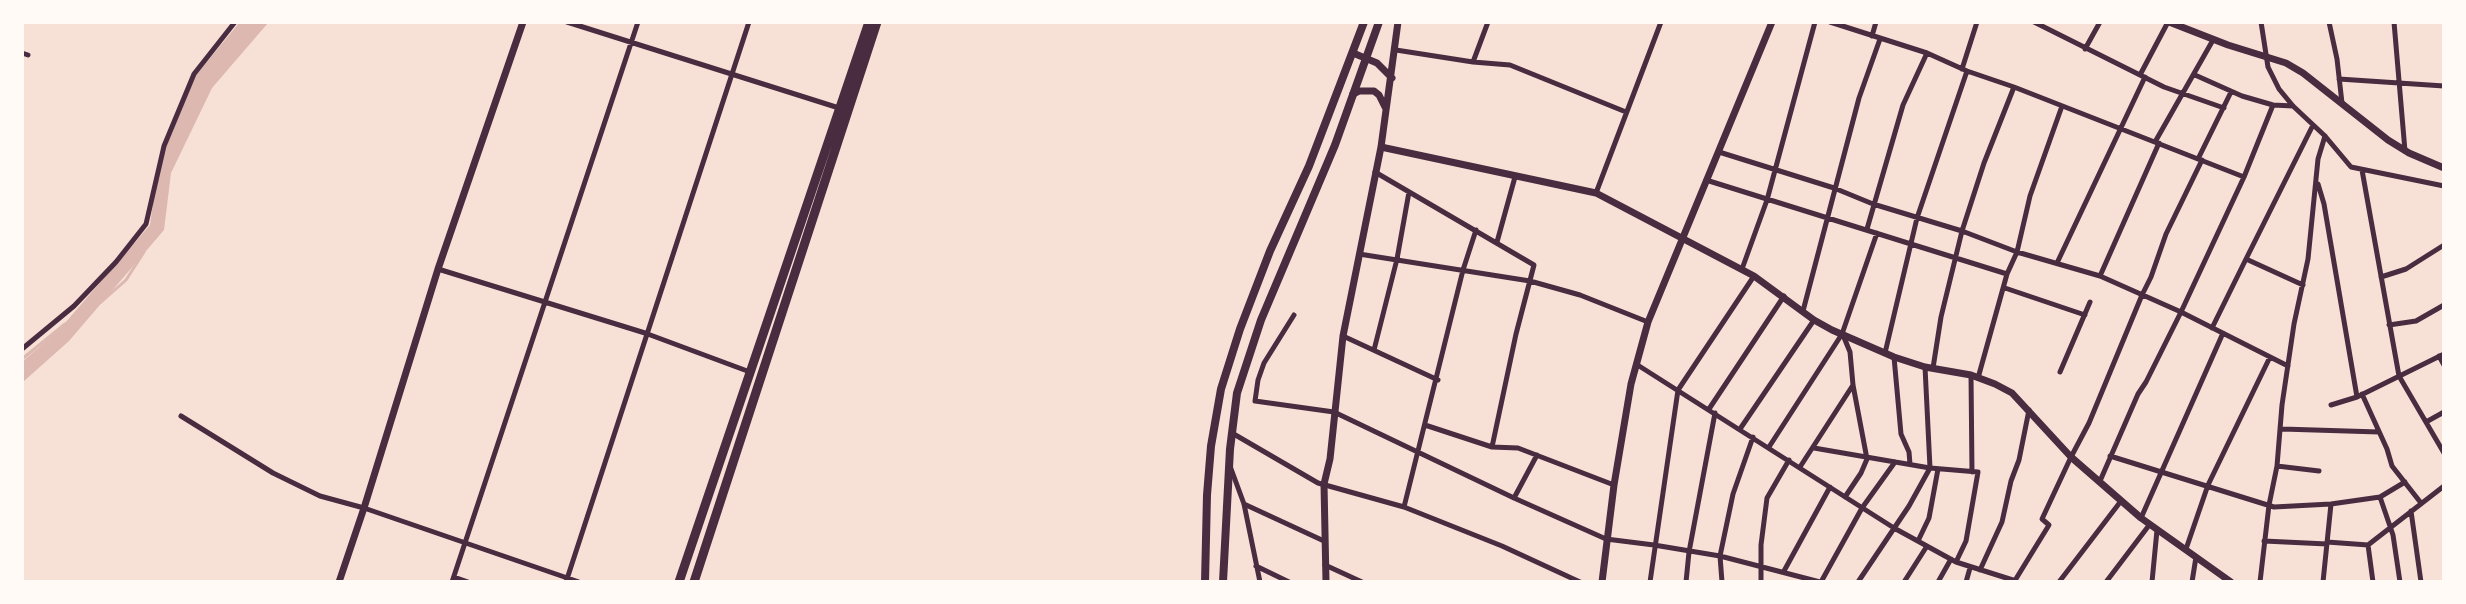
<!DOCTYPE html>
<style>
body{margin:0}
#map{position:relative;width:2466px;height:604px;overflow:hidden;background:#f7e1d7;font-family:"Nunito Sans",sans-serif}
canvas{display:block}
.frame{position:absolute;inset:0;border:24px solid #fffaf5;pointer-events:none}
</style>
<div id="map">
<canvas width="2466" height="604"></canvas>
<div class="frame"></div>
</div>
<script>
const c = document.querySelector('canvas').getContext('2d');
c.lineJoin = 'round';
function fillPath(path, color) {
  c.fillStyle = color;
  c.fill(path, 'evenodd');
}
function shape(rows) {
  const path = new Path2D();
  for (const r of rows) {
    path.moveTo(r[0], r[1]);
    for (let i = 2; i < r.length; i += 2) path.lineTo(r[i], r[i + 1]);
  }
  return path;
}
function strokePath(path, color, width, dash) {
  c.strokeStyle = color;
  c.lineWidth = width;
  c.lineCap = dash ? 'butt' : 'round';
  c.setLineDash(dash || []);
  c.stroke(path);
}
fillPath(shape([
 [239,23,268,23,212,88,171,173,164,230,69,341,23,382,23,361,58,331,150,225,158,166,196,75]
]), '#dcb8b0');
strokePath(shape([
 [100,303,126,280,144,252],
 [22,359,65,324]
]), '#dcb8b0', 3);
strokePath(shape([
 [567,22,839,108],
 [1830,22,1927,53,1967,71,2014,87,2244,177,2181,312,2146,382,2138,394,2100,481],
 [2034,22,2164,87,2224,108],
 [2261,22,2268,67,2279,89,2293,106,2325,136,2351,167,2444,186],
 [2329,22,2337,59,2342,103],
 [2394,22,2405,151],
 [1872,36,1876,22],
 [2085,49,2100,22],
 [1396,50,1473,62,1510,65,1626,112],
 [22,53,28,55],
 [1473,62,1488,22],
 [1962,69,1977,22],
 [2140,75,2168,22],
 [2195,75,2242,96,2273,105,2293,106],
 [2339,79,2444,86],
 [2155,142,2213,40],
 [1719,152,1834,188,1873,204,1962,231,2017,252,2100,276,2181,312,2288,366],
 [2198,159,2231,92],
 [2362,170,2399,376,2444,453],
 [1375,172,1534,265,1516,334,1492,447],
 [2244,177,2273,105],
 [1706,180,2007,274],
 [2318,184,2324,204,2357,397],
 [1596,193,1661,22],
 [1867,229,1903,105,1927,53],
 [1476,230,1463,270,1404,507,1502,546,1580,582],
 [1497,242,1515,177],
 [1359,254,1530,281,1580,295,1648,322],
 [2246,259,2313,125],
 [2057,263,2145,77],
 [438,269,645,333,750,372],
 [1742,269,1767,200,1815,22],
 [2100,276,2159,143],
 [2381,277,2406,269,2444,245],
 [2005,288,2085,315],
 [1803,311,1859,98,1880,39],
 [1294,315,1264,363,1258,380,1255,401,1334,412,1514,498,1606,539,1654,545,1720,556,1820,582],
 [2389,325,2416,321,2444,305],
 [2212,328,2246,259,2303,285],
 [1843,335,1850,352,1853,385,1867,459,1861,473,1845,497],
 [1343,336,1438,380],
 [22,349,74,306,116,262,146,224,164,146,194,74,235,22],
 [1374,350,1397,259,1409,192],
 [1885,353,1917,218,1967,71],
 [2439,356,2444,365],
 [1894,357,1901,434,1909,452,1910,464],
 [1636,364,1894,528,1956,562,2016,581],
 [1933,368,1941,317,1962,231,1984,163,2014,87],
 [2060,372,2090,302],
 [1971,375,1972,472],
 [1978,378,2007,274,2017,252,2030,196,2062,106],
 [2362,394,2387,449,2392,466,2421,503],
 [2331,405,2357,397,2444,354],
 [1709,409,1784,296],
 [181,416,273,473,320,496,364,508,579,582],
 [2426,422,2444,412],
 [1425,425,1492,447,1518,448,1614,485],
 [1740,429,1814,320],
 [2282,429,2379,432],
 [1232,433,1318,483,1404,507],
 [1769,447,1842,334,1877,233],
 [1814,448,1930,468,1978,472,1966,541,1956,562],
 [2110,456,2274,507,2331,504,2380,497,2393,535,2400,582],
 [1230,466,1244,504,1260,582],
 [2277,466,2319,471],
 [1800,467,1853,385],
 [2380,497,2405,482],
 [1514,498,1537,455],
 [1244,504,1324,541],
 [2411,511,2421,582],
 [2141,518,2223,333],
 [1918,541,1929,518,1938,469],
 [2264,541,2327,544],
 [2327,542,2368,545,2373,582],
 [2368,545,2444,486],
 [2186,549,2208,485,2270,357],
 [1325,565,1362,582],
 [1256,566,1289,582],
 [1980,570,2002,522,2011,481,2019,460,2029,410],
 [1784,571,1830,487],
 [454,577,468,582],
 [452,582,638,22],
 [566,582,749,22],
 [1650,582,1678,390,1754,276],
 [1686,582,1689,552,1715,413],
 [1722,582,1720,556,1733,494,1753,437],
 [1761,582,1761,545,1767,498,1789,460],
 [1821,582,1862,508,1895,462],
 [1858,582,1909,506,1930,468,1925,367],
 [1904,582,1927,546],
 [1938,582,1951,559],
 [1966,582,1970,568],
 [2014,582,2049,525,2042,519,2071,457,2089,423,2142,295,2151,277,2166,234,2202,160],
 [2059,582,2121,501],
 [2106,582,2150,524],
 [2152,582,2157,530],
 [2192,582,2196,557],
 [2260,582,2269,505,2277,466,2282,405,2294,324,2308,259,2318,159,2325,136],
 [2323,582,2331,504]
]), '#4a2c40', 5);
strokePath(shape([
 [2169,22,2228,45,2286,63,2303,73,2388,140,2409,153,2444,168],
 [1353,53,1377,63,1392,78],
 [1353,94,1359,91,1374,91,1379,95,1386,109],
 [1381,147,1596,193,1754,276,1814,320,1832,330,1894,357,1925,367,1971,375,1995,384,2012,393,2071,457,2141,518,2231,582],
 [339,582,364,508,438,269,523,22],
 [1326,582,1324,484,1330,459,1343,336,1381,147,1398,22],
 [1602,582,1614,485,1631,384,1648,322,1772,22]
]), '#4a2c40', 7);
strokePath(shape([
 [1205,582,1207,495,1211,446,1221,389,1240,329,1270,251,1309,166,1364,22],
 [1223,582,1230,449,1237,393,1261,320,1335,145,1379,22]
]), '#4a2c40', 8);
strokePath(shape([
 [679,582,869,22],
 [694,582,877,22]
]), '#4a2c40', 9);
</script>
